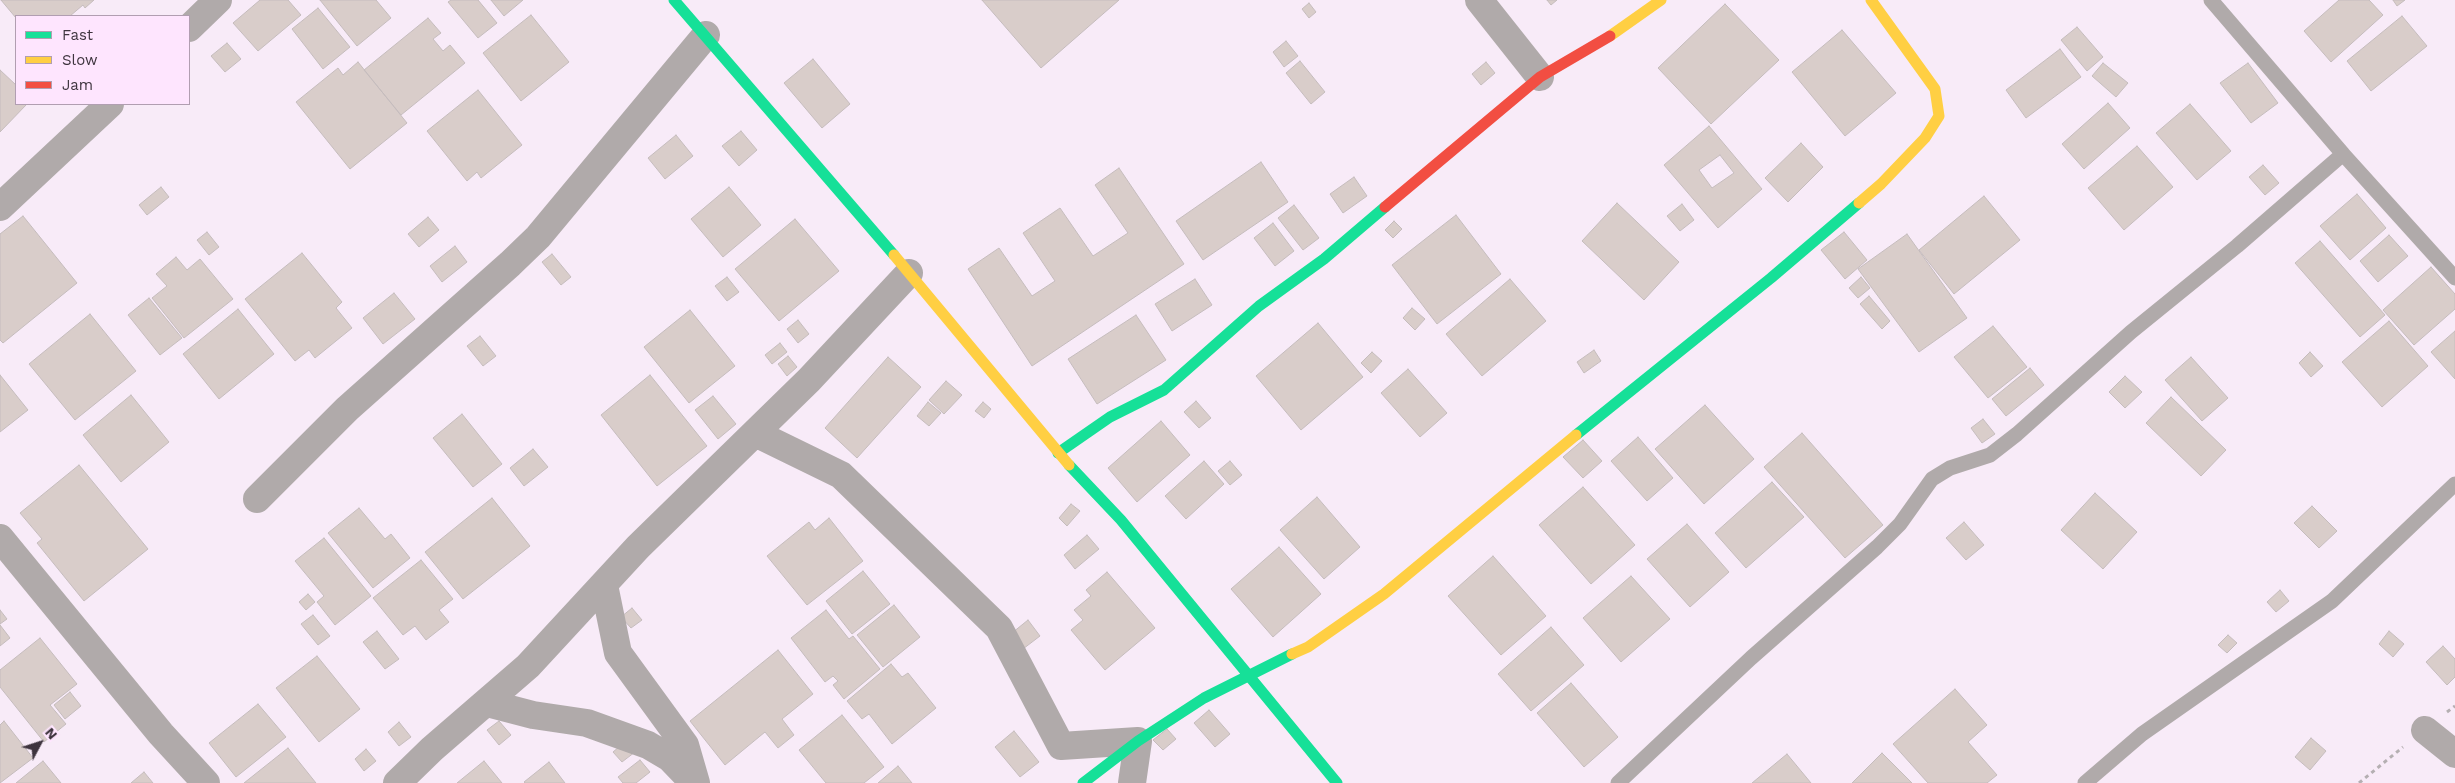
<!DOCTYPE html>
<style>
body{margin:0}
#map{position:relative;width:2455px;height:783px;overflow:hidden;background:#f8ebf8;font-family:"Work Sans",sans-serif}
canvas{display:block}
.legend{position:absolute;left:15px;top:15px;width:175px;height:90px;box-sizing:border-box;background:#fee5fe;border:1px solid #b19eb1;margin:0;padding:6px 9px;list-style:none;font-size:15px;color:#3e343e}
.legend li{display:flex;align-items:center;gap:10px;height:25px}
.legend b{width:25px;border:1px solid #b19eb1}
.north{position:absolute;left:15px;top:718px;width:50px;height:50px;-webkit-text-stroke:4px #fee5fe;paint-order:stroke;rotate:50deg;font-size:14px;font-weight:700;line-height:20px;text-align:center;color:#3e343e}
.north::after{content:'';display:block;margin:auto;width:18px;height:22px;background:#3e343e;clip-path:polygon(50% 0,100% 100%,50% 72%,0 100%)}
</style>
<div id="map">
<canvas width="2455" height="783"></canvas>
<ul class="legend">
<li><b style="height:6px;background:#16e098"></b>Fast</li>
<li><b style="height:6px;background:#ffcf43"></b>Slow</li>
<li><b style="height:6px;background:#f24e42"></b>Jam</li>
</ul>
<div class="north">N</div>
</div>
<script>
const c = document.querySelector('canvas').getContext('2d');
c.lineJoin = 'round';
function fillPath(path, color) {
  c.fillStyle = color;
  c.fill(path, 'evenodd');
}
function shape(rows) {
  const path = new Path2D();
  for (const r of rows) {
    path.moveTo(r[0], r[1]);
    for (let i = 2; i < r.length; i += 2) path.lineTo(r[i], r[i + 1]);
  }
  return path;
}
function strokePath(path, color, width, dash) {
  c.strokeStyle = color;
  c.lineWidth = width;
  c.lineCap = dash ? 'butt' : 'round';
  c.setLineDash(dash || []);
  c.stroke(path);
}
const building = shape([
 [1,0,94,0,85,8,83,5,70,16,16,16,16,18,1,0],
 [260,0,288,0,301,15,258,51,233,23,260,0],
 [320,0,376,0,391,18,357,46,320,0],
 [451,0,478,0,497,23,478,38,448,2,451,0],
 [491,0,523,0,504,16,491,0],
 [982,0,1119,0,1041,68,982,0],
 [1547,0,1557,0,1551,5,1547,0],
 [2339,0,2369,0,2383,15,2331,62,2304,31,2339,0],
 [2393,0,2405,0,2397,6,2393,0],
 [1309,3,1316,12,1309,18,1302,9,1309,3],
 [1725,4,1779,60,1711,124,1658,68,1725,4],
 [318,8,350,47,323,69,292,29,318,8],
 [531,15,569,62,521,101,483,53,531,15],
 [2402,16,2427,46,2371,91,2347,61,2402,16],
 [428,18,441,33,433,39,443,51,450,45,465,63,401,115,364,70,428,18],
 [2077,27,2103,57,2087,71,2061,40,2077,27],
 [1842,30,1896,93,1845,136,1792,72,1842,30],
 [1286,41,1298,56,1284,67,1273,52,1286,41],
 [227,43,241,59,225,72,211,56,227,43],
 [2060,49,2081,77,2026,118,2006,90,2060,49],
 [813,59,850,104,822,128,784,83,813,59],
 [1300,61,1325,92,1311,104,1286,73,1300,61],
 [358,62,407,123,350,169,296,102,338,68,343,75,358,62],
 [1486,62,1495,73,1481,85,1472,74,1486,62],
 [2103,63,2128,83,2116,97,2092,76,2103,63],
 [2248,63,2278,103,2251,123,2220,83,2248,63],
 [0,70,16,85,16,104,27,104,0,132,0,70],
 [478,90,522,145,481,178,477,172,467,181,427,131,478,90],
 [2108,103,2130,128,2084,169,2062,144,2108,103],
 [2190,104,2231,151,2197,180,2156,133,2190,104],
 [1709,126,1762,189,1718,228,1664,165,1709,126],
 [741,131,757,150,739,166,722,146,741,131],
 [676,135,693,156,665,179,648,158,676,135],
 [1801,143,1823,167,1788,202,1765,178,1801,143],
 [2137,146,2173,187,2124,230,2088,188,2137,146],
 [1720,155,1734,173,1712,188,1699,170,1720,155],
 [1261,162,1288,202,1203,260,1176,221,1261,162],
 [2263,165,2279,183,2265,195,2249,177,2263,165],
 [1119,168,1184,264,1032,366,968,269,999,248,1032,296,1055,281,1023,233,1060,208,1093,256,1128,233,1095,185,1119,168],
 [1354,177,1367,196,1343,213,1330,194,1354,177],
 [161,187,169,197,147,215,139,205,161,187],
 [729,187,761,225,723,257,691,219,729,187],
 [2357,194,2386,228,2350,260,2320,226,2357,194],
 [1984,196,2020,240,1954,294,1919,250,1984,196],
 [1617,203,1679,262,1644,300,1582,241,1617,203],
 [1682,204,1694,220,1680,231,1667,216,1682,204],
 [1294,205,1319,238,1303,250,1278,218,1294,205],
 [1456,215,1501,274,1437,324,1392,265,1456,215],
 [23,216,77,283,3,343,0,340,0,234,23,216],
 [428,217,439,230,419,247,408,234,428,217],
 [795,219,839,271,779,321,735,269,795,219],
 [1394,221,1402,229,1393,238,1385,230,1394,221],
 [1273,223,1294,251,1275,266,1254,238,1273,223],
 [207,232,219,247,209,255,197,240,207,232],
 [1844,232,1867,260,1845,279,1821,250,1844,232],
 [1907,234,1967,318,1919,352,1858,269,1907,234],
 [2389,235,2408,256,2378,282,2360,261,2389,235],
 [2320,241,2385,315,2360,337,2295,263,2320,241],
 [455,246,467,262,442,282,430,266,455,246],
 [302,253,342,302,336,308,352,328,315,358,309,350,295,361,245,299,302,253],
 [552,254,571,277,561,285,542,262,552,254],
 [176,257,187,270,200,259,233,299,184,338,152,298,167,286,156,274,176,257],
 [2431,267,2455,294,2455,309,2414,345,2383,310,2431,267],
 [727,277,739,292,727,301,715,286,727,277],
 [1861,277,1870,288,1858,298,1849,288,1861,277],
 [1195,279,1212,305,1172,331,1155,304,1195,279],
 [1510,279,1546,321,1482,376,1446,334,1510,279],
 [394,293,415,319,383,344,363,318,394,293],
 [1869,296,1890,321,1882,329,1860,304,1869,296],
 [149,298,182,338,160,355,128,315,149,298],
 [1412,308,1425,319,1415,330,1403,318,1412,308],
 [238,309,274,354,219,399,183,354,238,309],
 [690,310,735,366,689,403,644,347,690,310],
 [90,314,136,371,75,420,29,364,90,314],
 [1136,315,1166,360,1097,404,1068,359,1136,315],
 [798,320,809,334,798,343,787,329,798,320],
 [2389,321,2428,366,2382,407,2342,362,2389,321],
 [1318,323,1363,377,1301,430,1256,376,1318,323],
 [1993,326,2027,367,1988,398,1954,357,1993,326],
 [2455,331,2455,379,2431,352,2455,331],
 [480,336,496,356,483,366,467,346,480,336],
 [780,343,787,352,772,364,765,355,780,343],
 [1594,350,1601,361,1584,373,1577,362,1594,350],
 [1372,352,1382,361,1371,373,1361,363,1372,352],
 [2310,352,2323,366,2311,377,2299,363,2310,352],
 [788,356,797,367,787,376,778,364,788,356],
 [888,357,921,387,857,458,825,428,888,357],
 [2191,357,2228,398,2202,421,2165,380,2191,357],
 [2030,368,2044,385,2006,416,1992,399,2030,368],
 [1408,369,1447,413,1420,437,1381,393,1408,369],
 [0,375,28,410,0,432,0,375],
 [650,375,707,446,657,486,601,415,650,375],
 [2125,376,2142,392,2125,408,2109,392,2125,376],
 [946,381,962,395,944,414,929,400,946,381],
 [131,395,169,442,121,482,83,435,131,395],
 [713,396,736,424,718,439,695,410,713,396],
 [2171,397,2226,450,2201,476,2146,423,2171,397],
 [1196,401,1211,418,1199,428,1184,412,1196,401],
 [928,402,941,413,929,426,917,416,928,402],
 [983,402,991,409,984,418,975,411,983,402],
 [1705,405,1754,459,1704,504,1655,449,1705,405],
 [462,414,502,464,473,487,433,438,462,414],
 [1983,419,1995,434,1982,443,1971,428,1983,419],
 [1161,421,1190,455,1137,502,1108,468,1161,421],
 [1802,433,1883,525,1845,558,1764,467,1802,433],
 [1638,437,1673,478,1647,501,1611,461,1638,437],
 [1583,440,1602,461,1583,478,1563,457,1583,440],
 [533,449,548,467,524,486,510,468,533,449],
 [1204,461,1224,484,1186,519,1165,496,1204,461],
 [1230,461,1242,475,1230,485,1218,471,1230,461],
 [79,465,148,549,84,601,37,543,42,539,20,513,79,465],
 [1772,482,1804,517,1746,568,1715,533,1772,482],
 [1583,487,1635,545,1591,584,1539,525,1583,487],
 [2095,493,2137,532,2103,569,2061,530,2095,493],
 [1317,497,1360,547,1324,579,1280,530,1317,497],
 [492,498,530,546,463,599,425,552,492,498],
 [1071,504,1080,511,1067,526,1059,518,1071,504],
 [2312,506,2337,531,2319,548,2294,523,2312,506],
 [359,508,385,539,391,534,410,558,373,588,328,533,359,508],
 [829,518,863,561,807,605,767,556,809,522,815,530,829,518],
 [1964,522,1984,545,1966,560,1946,538,1964,522],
 [1687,524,1729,572,1690,607,1647,559,1687,524],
 [1087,535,1099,549,1075,569,1064,555,1087,535],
 [324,538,371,596,335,625,317,602,324,596,295,561,324,538],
 [1279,547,1321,594,1273,637,1231,589,1279,547],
 [1493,556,1546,616,1501,655,1448,596,1493,556],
 [421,560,453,599,439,610,449,622,426,640,415,626,403,635,373,598,421,560],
 [863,571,890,604,852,634,826,601,863,571],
 [1107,572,1155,628,1105,670,1071,630,1083,620,1074,610,1091,596,1086,590,1107,572],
 [1631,576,1670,619,1621,662,1583,618,1631,576],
 [2280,590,2289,601,2276,612,2267,602,2280,590],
 [308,594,315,602,306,610,299,602,308,594],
 [894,605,920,637,883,667,857,635,894,605],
 [632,608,642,620,631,628,621,617,632,608],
 [0,610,7,619,0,624,0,610],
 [826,610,849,639,853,636,880,669,844,699,833,685,838,681,833,676,825,682,791,638,826,610],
 [313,615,330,636,318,645,301,624,313,615],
 [1028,620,1040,636,1019,652,1007,637,1028,620],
 [0,625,10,638,0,646,0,625],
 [1551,627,1584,665,1531,711,1498,674,1551,627],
 [377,631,399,659,385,669,363,642,377,631],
 [2389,631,2404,644,2393,657,2379,644,2389,631],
 [2228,635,2237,643,2227,653,2218,645,2228,635],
 [40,638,77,684,50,705,66,724,44,742,0,687,0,670,40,638],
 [2443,646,2455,659,2455,677,2447,685,2426,662,2443,646],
 [778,650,813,694,782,719,794,735,778,748,765,732,725,765,690,721,778,650],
 [317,656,360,709,319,742,276,688,317,656],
 [891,664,902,677,908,673,936,708,892,744,869,714,862,719,847,701,891,664],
 [1571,683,1618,737,1584,767,1537,713,1571,683],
 [1955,689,1987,725,1968,742,1997,775,1987,783,1928,783,1893,744,1955,689],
 [70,692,81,706,65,719,54,705,70,692],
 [258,704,286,737,236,777,209,743,258,704],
 [1209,710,1230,734,1215,747,1194,723,1209,710],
 [842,715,884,767,864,783,826,783,799,750,842,715],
 [4,721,33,758,0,783,0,725,4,721],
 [499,721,511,735,499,745,487,730,499,721],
 [399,722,411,737,399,746,388,732,399,722],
 [1167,729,1176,739,1163,750,1153,740,1167,729],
 [1014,731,1039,762,1020,777,995,747,1014,731],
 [2311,738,2326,751,2310,770,2295,757,2311,738],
 [626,741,635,752,622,762,613,752,626,741],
 [288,748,316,783,244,783,288,748],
 [366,749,376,761,364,771,355,759,366,749],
 [1882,753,1912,783,1852,783,1882,753],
 [1787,754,1811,783,1752,783,1787,754],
 [640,760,650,772,636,783,623,783,618,777,640,760],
 [43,761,61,783,16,783,43,761],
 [484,761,502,783,457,783,484,761],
 [549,762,565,783,525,783,524,782,549,762],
 [898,766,912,783,878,783,898,766],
 [144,772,153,783,131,783,144,772]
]);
fillPath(building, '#d9cdca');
strokePath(building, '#c5bcbd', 1);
strokePath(shape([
 [2447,712,2455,706],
 [2359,783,2403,747]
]), '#b5afb2', 3, [4, 4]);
strokePath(shape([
 [2343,154,2455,278],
 [1618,783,1751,658,1877,547,1900,524,1932,479,1950,468,1990,455,2017,434,2131,332,2237,246,2343,154,2211,0],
 [2085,783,2142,734,2332,601,2455,484]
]), '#b0aaaa', 15);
strokePath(shape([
 [1479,0,1540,77],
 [189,28,218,0],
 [0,207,110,104],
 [755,433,841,475,999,628,1061,746,1138,741,1132,783],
 [257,499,347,409,510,264,538,237,706,35],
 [0,538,161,734,206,783],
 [604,585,618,653,685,745,696,783],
 [487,703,533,715,587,723,648,745,670,758,694,783],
 [2425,730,2455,754],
 [397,783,432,749,528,666,638,547,809,380,909,273]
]), '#b0aaaa', 28);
strokePath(shape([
 [674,0,894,255],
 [1576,435,1771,278,1859,203],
 [1058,453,1110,417,1164,390,1259,306,1324,259,1385,207],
 [1069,465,1121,520,1337,783],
 [1083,783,1138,741,1204,698,1292,654]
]), '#16e098', 11);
strokePath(shape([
 [1610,36,1661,0],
 [1859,203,1881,184,1925,138,1939,116,1935,89,1871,0],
 [894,255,1069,465],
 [1292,654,1308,647,1384,594,1576,435]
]), '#ffcf43', 11);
strokePath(shape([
 [1385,207,1540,77,1610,36]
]), '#f24e42', 11);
</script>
